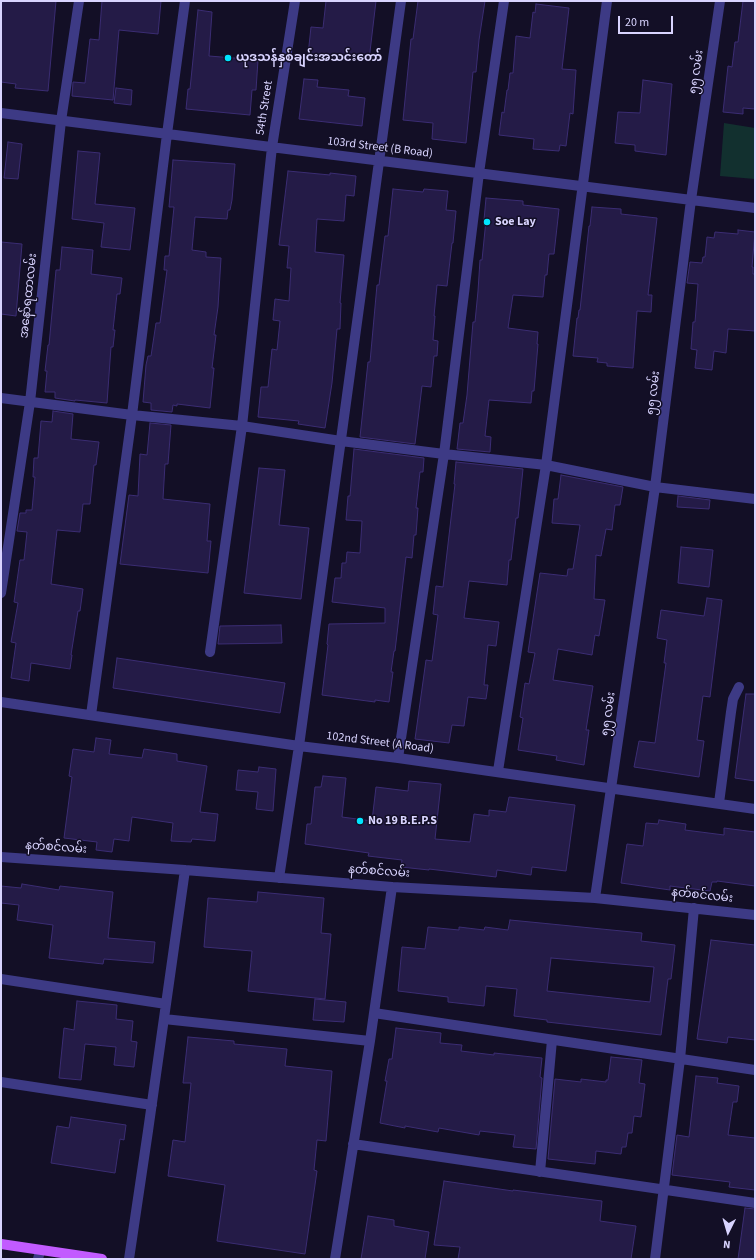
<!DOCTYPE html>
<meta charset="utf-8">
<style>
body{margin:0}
#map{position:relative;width:756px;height:1260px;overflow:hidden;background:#130f26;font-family:"Source Sans 3",sans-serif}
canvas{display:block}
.frame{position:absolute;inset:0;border:2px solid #d9d4ff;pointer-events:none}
.north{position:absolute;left:708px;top:1212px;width:40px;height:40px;-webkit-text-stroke:3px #130f26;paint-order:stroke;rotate:185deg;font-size:11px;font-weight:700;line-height:16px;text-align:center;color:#d9d4ff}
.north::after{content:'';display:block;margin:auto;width:14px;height:18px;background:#d9d4ff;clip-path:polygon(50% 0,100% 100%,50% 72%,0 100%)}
.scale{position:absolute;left:618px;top:16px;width:55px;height:18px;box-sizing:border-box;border:2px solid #d9d4ff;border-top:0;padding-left:5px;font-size:12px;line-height:14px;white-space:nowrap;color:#d9d4ff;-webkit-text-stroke:3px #130f26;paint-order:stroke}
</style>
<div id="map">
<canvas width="756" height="1260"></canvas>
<div class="frame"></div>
<div class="north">N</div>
<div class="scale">20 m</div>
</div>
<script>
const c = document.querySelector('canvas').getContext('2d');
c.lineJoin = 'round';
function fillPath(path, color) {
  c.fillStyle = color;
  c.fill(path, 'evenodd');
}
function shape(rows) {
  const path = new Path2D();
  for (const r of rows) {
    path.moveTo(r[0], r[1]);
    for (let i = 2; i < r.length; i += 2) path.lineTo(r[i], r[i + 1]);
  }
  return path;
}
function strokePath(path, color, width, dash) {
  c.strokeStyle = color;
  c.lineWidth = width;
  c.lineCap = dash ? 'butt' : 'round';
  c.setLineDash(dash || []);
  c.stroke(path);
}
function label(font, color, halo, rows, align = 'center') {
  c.font = font + ' "Source Sans 3","Noto Sans Myanmar",sans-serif';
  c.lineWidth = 3;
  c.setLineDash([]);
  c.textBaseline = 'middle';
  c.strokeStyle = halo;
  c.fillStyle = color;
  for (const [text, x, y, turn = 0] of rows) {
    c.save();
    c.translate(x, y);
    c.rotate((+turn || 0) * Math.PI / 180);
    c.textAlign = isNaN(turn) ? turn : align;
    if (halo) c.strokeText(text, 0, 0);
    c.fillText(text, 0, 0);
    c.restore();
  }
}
fillPath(shape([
 [724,123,755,128,755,179,720,176]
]), '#12302f');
const building = shape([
 [1,1,56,1,48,91,15,88,16,84,1,82,1,1],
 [102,1,161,1,158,34,119,30,113,100,72,96,73,82,85,83,90,39,99,40,102,1],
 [326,1,376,1,369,60,308,55,311,27,323,28,326,1],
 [418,1,485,1,479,40,476,72,473,72,466,143,432,139,433,123,403,120,411,39,413,39,418,1],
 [743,1,755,1,755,109,743,108,743,114,723,112,728,66,732,67,735,42,738,42,743,1],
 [536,4,569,8,562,69,576,70,573,114,570,113,566,146,560,145,559,151,533,149,534,139,499,135,502,112,504,113,507,90,508,90,510,73,513,73,516,36,530,38,533,12,535,13,536,4],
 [198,10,212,12,209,56,258,60,256,90,252,90,250,115,186,109,188,89,190,89,198,10],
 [304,79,318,80,317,87,349,90,348,96,365,98,362,126,299,119,304,79],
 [643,80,672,84,666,155,635,151,635,145,615,143,618,112,640,113,643,80],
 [116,88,132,90,131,105,114,103,116,88],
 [8,142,22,144,18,179,4,178,8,142],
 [78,151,100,153,95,204,135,208,130,250,101,247,104,223,72,219,78,151],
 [173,160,235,164,232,200,230,210,228,210,227,219,195,217,192,250,206,252,206,257,221,258,218,307,214,335,216,335,212,368,214,368,210,408,177,404,177,406,173,405,172,412,151,410,151,403,143,402,146,365,148,356,151,356,156,323,160,323,167,270,164,270,165,256,169,256,174,207,169,207,173,160],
 [288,171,330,175,330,173,356,176,354,196,346,195,344,221,317,219,315,252,344,255,340,303,341,303,340,329,337,329,332,383,325,428,298,424,299,421,258,417,261,387,268,387,272,349,277,350,280,321,273,320,275,299,289,301,291,268,287,268,289,246,279,245,288,171],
 [393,189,423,192,424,189,448,191,446,210,456,211,453,243,452,243,447,286,437,285,434,316,435,316,433,340,438,341,437,356,434,356,431,387,422,386,415,444,360,437,368,362,370,362,377,285,379,285,385,236,388,236,393,189],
 [486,198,523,201,523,205,559,209,554,254,549,254,547,275,545,275,543,297,513,295,508,328,538,332,537,344,538,344,534,391,532,391,531,403,489,400,485,436,491,437,490,452,457,449,460,423,463,423,467,395,473,322,475,322,478,291,480,260,482,260,486,220,484,220,486,198],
 [592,207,621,209,621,214,657,218,648,295,652,295,651,312,637,311,633,368,607,366,607,363,597,362,598,358,573,356,577,318,578,318,579,310,580,310,589,226,590,226,592,207],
 [738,230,755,232,752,267,753,267,753,274,755,274,755,331,728,329,726,353,714,351,712,370,695,368,697,350,691,349,693,322,695,322,698,284,687,283,690,262,702,263,703,257,705,257,707,237,714,238,715,232,738,234,738,230],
 [1,242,22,244,16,316,1,314,1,242],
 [62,247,93,250,91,274,122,278,120,294,117,294,113,330,115,330,113,347,111,347,107,403,75,400,75,401,55,398,55,392,45,392,47,371,45,371,48,345,49,345,56,270,60,270,62,247],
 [53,411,73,414,71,439,99,442,96,465,94,465,90,504,83,504,80,532,57,530,51,584,83,589,80,611,78,611,71,655,72,655,70,669,31,663,29,681,11,678,16,643,11,642,18,603,14,602,20,560,24,560,27,532,17,531,20,513,26,513,26,510,32,510,35,477,33,477,34,458,38,458,41,421,52,422,53,411],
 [150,423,171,425,168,464,165,464,163,499,210,504,207,541,211,541,208,573,120,564,129,495,138,496,140,454,147,455,150,423],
 [354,449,424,458,423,472,420,472,416,508,418,508,416,535,414,535,412,558,406,557,395,651,394,651,391,672,393,672,389,702,375,700,375,702,322,695,328,645,327,644,329,624,385,623,385,608,332,602,335,578,341,578,342,563,346,563,347,552,360,553,362,521,346,520,348,496,350,496,354,449],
 [456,462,523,469,518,518,516,518,511,560,509,560,507,585,469,581,464,618,499,622,496,646,488,645,484,685,488,685,486,699,468,697,464,726,452,725,449,743,415,739,426,660,432,661,438,615,433,614,436,586,443,587,455,484,454,484,456,462],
 [259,468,285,470,279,525,309,528,301,599,244,593,259,468],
 [561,475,623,487,620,505,615,505,612,530,606,529,601,556,596,555,594,599,605,600,599,636,595,635,592,655,558,649,553,680,593,686,586,730,589,730,584,765,556,760,557,756,518,750,523,718,520,717,525,683,529,684,535,653,528,652,540,573,567,576,568,569,573,569,580,525,552,523,554,499,558,499,561,475],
 [678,496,710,500,709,509,677,507,678,496],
 [681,547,713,550,709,587,678,583,681,547],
 [707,598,722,600,710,697,703,696,697,740,704,741,699,777,634,767,639,741,655,743,666,663,664,663,667,640,657,638,661,610,704,616,707,598],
 [281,625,282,643,218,644,220,626,281,625],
 [117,658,285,683,280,713,113,688,117,658],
 [746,694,755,694,755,781,735,778,746,694],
 [96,738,111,740,109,754,142,758,144,749,177,754,177,761,207,766,200,812,218,814,215,841,192,839,191,842,171,841,173,823,132,817,129,841,114,839,112,852,96,850,97,842,64,838,72,777,69,776,73,749,94,752,96,738],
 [259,767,276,769,273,811,256,809,258,792,236,790,238,770,258,772,259,767],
 [323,776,346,778,342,817,372,821,376,787,408,791,409,781,441,784,435,839,470,842,474,814,489,816,489,810,506,812,509,797,575,805,566,871,532,867,531,875,497,870,496,877,429,869,429,870,401,867,402,860,368,856,369,853,305,844,307,824,311,824,315,787,321,787,323,776],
 [659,820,686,824,685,830,724,835,724,828,755,832,755,886,717,881,717,882,712,882,710,891,670,886,670,890,621,883,627,844,643,846,646,823,658,824,659,820],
 [22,884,59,890,60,886,113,892,108,938,155,942,153,963,104,959,103,964,49,958,53,925,17,920,19,905,1,903,1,886,21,888,22,884],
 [258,892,324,898,321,933,331,934,325,999,248,991,252,951,204,947,208,898,257,902,258,892],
 [510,920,642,933,641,941,675,945,671,979,668,979,661,1035,547,1022,547,1020,514,1016,517,989,486,986,484,1006,448,1002,448,997,398,991,402,947,425,949,428,927,459,930,459,927,484,930,485,927,508,930,510,920],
 [551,958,654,967,650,1002,547,991,551,958],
 [711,940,755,945,755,1040,728,1037,727,1043,697,1039,711,940],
 [315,999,346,1002,344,1022,313,1020,315,999],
 [77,1001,117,1005,116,1019,133,1021,131,1041,137,1042,134,1067,114,1065,116,1047,85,1044,81,1080,59,1078,64,1028,74,1030,77,1001],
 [396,1028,441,1033,440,1043,462,1045,461,1051,494,1055,494,1053,542,1058,540,1077,542,1078,536,1149,513,1147,515,1135,480,1131,479,1135,439,1128,438,1132,405,1126,405,1128,380,1123,387,1081,385,1081,389,1059,392,1059,396,1028],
 [188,1037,234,1041,234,1044,287,1049,285,1066,332,1071,326,1141,317,1140,314,1170,317,1171,305,1254,217,1241,225,1185,168,1176,173,1140,185,1142,191,1083,183,1083,188,1037],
 [611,1057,642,1060,639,1083,645,1084,641,1117,634,1116,632,1133,628,1133,626,1147,622,1147,621,1154,596,1151,595,1164,548,1159,555,1079,581,1082,581,1079,606,1082,606,1080,608,1080,611,1057],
 [696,1076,718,1078,717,1083,739,1086,737,1102,733,1102,728,1135,755,1138,755,1190,729,1187,730,1182,672,1175,677,1135,689,1137,696,1076],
 [71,1117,126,1125,124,1140,120,1139,115,1173,51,1163,57,1126,69,1128,71,1117],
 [444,1181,513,1191,513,1190,602,1201,600,1221,636,1226,631,1259,458,1259,460,1247,434,1245,444,1181],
 [745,1208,755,1209,755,1259,738,1259,745,1208],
 [368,1216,394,1220,394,1226,429,1232,425,1259,361,1259,368,1216]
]);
fillPath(building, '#241b47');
strokePath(building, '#3b2d73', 1);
strokePath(shape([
 [1,113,755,208],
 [1,398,132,415,242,426,341,441,444,454,546,465,655,487,755,499],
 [1,593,30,402,61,121,79,1],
 [210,652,242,426,272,147,295,1],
 [1,702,299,746,398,758,755,809],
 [91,715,132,415,167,134,185,1],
 [398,758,444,454,479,173,504,1],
 [498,771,546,465,607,1],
 [719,803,731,712,733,699,739,687],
 [1,857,185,870,392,887,595,898,755,915],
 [279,878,299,746,401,1],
 [595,898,655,487,691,200,720,1],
 [1,979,166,1004],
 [374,1013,755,1070],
 [164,1019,370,1041],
 [1,1082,152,1105],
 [353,1144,755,1203],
 [540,1172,552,1040],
 [38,1259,40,1251],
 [129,1259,148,1131,185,870],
 [335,1259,370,1041,392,887],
 [655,1259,680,1059,694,908]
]), '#3d3a85', 10);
strokePath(shape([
 [1,1244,102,1259]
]), '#c25bff', 10);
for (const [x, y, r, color] of [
 [228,58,4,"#00e5ff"],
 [487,222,4,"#00e5ff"],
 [360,821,4,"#00e5ff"]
]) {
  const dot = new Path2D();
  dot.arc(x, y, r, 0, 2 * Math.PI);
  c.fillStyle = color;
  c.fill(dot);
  strokePath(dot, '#130f26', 1.5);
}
label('bold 12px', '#d9d4ff', '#130f26', [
 ["ယုဒသန်နှစ်ချင်းအသင်းတော်",236,58],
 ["Soe Lay",495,222],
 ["No 19 B.E.P.S",368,821]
], 'left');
label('12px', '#d9d4ff', '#130f26', [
 ["၅၅ လမ်း",697,72,-82],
 ["54th Street",265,108,-81],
 ["103rd Street (B Road)",380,148,7],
 ["အနော်ရထာလမ်း",29,296,-84],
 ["၅၅ လမ်း",654,393,-83],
 ["၅၅ လမ်း",609,714,-82],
 ["102nd Street (A Road)",380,743,7],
 ["နတ်စင်လမ်း",56,848,4],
 ["နတ်စင်လမ်း",379,872,4],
 ["နတ်စင်လမ်း",702,896,6]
]);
</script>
